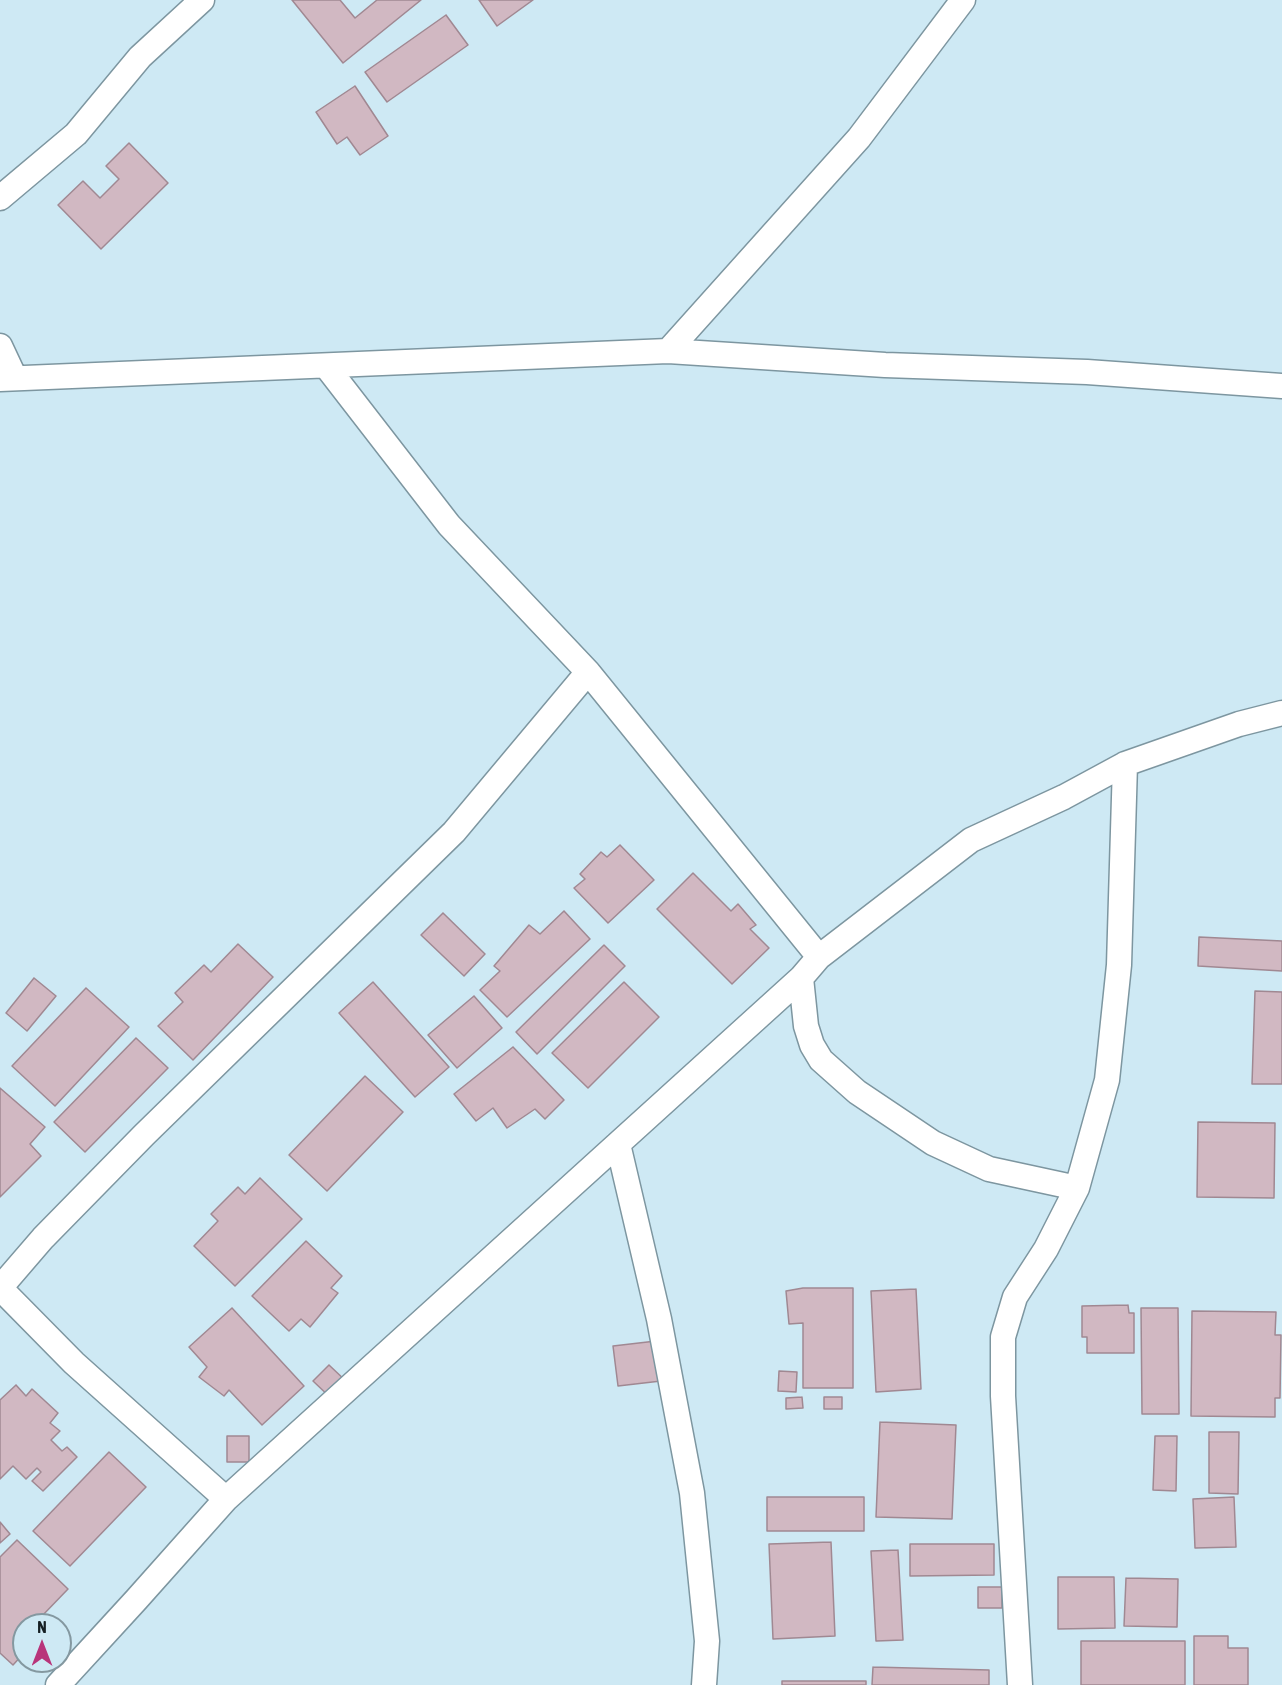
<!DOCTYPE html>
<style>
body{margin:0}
#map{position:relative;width:1282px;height:1685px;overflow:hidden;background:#cee9f4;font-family:"Asap Condensed",sans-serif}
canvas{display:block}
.north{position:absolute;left:12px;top:1613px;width:60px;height:60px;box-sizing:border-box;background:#cee9f4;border:2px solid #8498a0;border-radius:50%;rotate:0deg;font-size:16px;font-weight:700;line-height:24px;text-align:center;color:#151f23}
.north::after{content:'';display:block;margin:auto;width:21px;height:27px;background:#b8347a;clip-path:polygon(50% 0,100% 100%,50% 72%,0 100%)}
</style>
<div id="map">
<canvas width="1282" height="1685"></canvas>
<div class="north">N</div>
</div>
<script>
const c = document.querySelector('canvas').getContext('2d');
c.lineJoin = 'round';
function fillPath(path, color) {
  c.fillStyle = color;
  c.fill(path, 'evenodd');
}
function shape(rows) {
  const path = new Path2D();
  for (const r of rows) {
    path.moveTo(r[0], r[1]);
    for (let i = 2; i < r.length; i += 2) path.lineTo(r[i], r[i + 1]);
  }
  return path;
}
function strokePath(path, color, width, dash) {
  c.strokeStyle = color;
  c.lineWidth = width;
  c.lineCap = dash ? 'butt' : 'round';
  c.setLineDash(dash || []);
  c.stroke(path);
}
const building = shape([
 [292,0,340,0,355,18,377,0,421,0,343,63,292,0],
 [479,0,533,0,497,26,479,0],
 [446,15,468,45,387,102,365,72,446,15],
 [355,86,388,136,360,155,347,137,337,144,316,112,355,86],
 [129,143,168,183,101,249,58,205,83,181,100,198,119,179,106,166,129,143],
 [620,845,654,880,608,923,574,888,585,879,580,874,601,852,607,857,620,845],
 [693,873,731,911,738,904,756,925,750,929,769,948,732,984,657,909,693,873],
 [564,911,590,939,507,1017,480,990,500,971,494,966,529,925,540,934,564,911],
 [443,913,485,954,464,976,421,935,443,913],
 [1199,937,1282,941,1282,971,1198,966,1199,937],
 [238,944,273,977,193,1060,158,1026,183,1002,175,993,204,965,211,972,238,944],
 [604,945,625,966,537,1054,516,1032,604,945],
 [34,978,56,996,27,1031,6,1013,34,978],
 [373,982,449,1067,415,1097,339,1013,373,982],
 [624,982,659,1017,588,1088,552,1053,624,982],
 [86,988,129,1027,55,1106,12,1066,86,988],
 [1255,991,1282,992,1282,1084,1252,1084,1255,991],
 [474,996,502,1028,457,1068,428,1035,474,996],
 [136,1038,168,1068,85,1152,54,1122,136,1038],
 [513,1047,564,1100,545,1119,535,1109,507,1128,493,1108,476,1121,454,1094,513,1047],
 [365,1076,403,1112,327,1191,289,1155,365,1076],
 [0,1088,45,1127,30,1144,41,1156,0,1197,0,1088],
 [1198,1122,1275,1123,1274,1198,1197,1197,1198,1122],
 [260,1178,302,1219,235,1286,194,1246,218,1221,211,1214,238,1187,245,1194,260,1178],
 [306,1241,342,1276,331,1288,338,1293,310,1327,301,1319,289,1331,252,1296,306,1241],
 [803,1288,853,1288,853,1388,803,1388,803,1323,789,1324,786,1291,803,1288],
 [916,1289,921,1389,876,1392,871,1291,916,1289],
 [1128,1305,1129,1313,1134,1313,1134,1353,1087,1353,1087,1337,1082,1337,1082,1306,1128,1305],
 [232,1308,304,1386,262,1425,229,1390,224,1396,199,1377,207,1367,189,1347,232,1308],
 [1141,1308,1178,1308,1179,1414,1142,1414,1141,1308],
 [1192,1311,1276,1312,1275,1335,1281,1335,1280,1398,1275,1398,1275,1417,1191,1416,1192,1311],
 [656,1341,661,1381,618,1386,613,1346,656,1341],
 [329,1365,348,1383,333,1400,313,1381,329,1365],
 [779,1371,797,1372,796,1392,778,1391,779,1371],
 [16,1385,26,1396,32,1389,58,1413,50,1423,60,1431,51,1440,62,1451,67,1447,77,1457,43,1491,32,1481,41,1472,37,1468,26,1479,13,1466,0,1479,0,1400,16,1385],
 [802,1397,803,1408,786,1409,786,1398,802,1397],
 [824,1397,842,1397,842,1409,824,1409,824,1397],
 [880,1422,956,1425,952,1519,876,1517,880,1422],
 [1209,1432,1239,1432,1238,1494,1209,1493,1209,1432],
 [227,1436,249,1436,249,1462,227,1462,227,1436],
 [1155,1436,1177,1436,1176,1491,1153,1490,1155,1436],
 [109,1452,146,1487,70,1566,33,1531,109,1452],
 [767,1497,864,1497,864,1531,767,1531,767,1497],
 [1234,1497,1236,1547,1195,1548,1193,1499,1234,1497],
 [0,1522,10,1534,0,1543,0,1522],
 [17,1540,68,1589,41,1617,50,1625,24,1625,24,1653,13,1665,0,1653,0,1557,17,1540],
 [831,1542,835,1636,773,1639,769,1544,831,1542],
 [910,1544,994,1544,994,1575,910,1576,910,1544],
 [898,1550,903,1640,876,1641,871,1551,898,1550],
 [1058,1577,1114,1577,1115,1628,1058,1629,1058,1577],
 [1126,1578,1178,1579,1177,1627,1124,1626,1126,1578],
 [978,1587,1002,1587,1002,1608,978,1608,978,1587],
 [1194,1636,1228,1636,1228,1648,1248,1648,1248,1685,1194,1685,1194,1636],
 [1081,1641,1185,1641,1185,1685,1081,1685,1081,1641],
 [873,1667,989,1670,989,1685,872,1685,873,1667],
 [782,1681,866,1681,866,1685,782,1685,782,1681]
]);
fillPath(building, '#d1b8c2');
strokePath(building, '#a08892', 1.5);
const minor = shape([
 [0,198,76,134,140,57,202,0],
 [0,346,15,378],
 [668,351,859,138,963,0],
 [0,379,668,351,885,365,1087,372,1282,386],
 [819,957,971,840,1064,797,1125,764,1239,724,1282,713],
 [801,978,806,1026,812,1045,821,1060,857,1092,933,1143,989,1169,1077,1188],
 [618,1144,659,1319,692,1493,707,1641,704,1685],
 [0,1288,74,1363,226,1499,801,978,819,957,588,672,449,525,326,366],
 [0,1288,43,1238,144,1135,454,832,588,672],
 [58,1685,136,1600,226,1499],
 [1020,1685,1003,1396,1003,1337,1015,1297,1046,1249,1077,1188,1107,1080,1119,965,1125,764]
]);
strokePath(minor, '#7d96a0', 27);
strokePath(minor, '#fff', 24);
</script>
